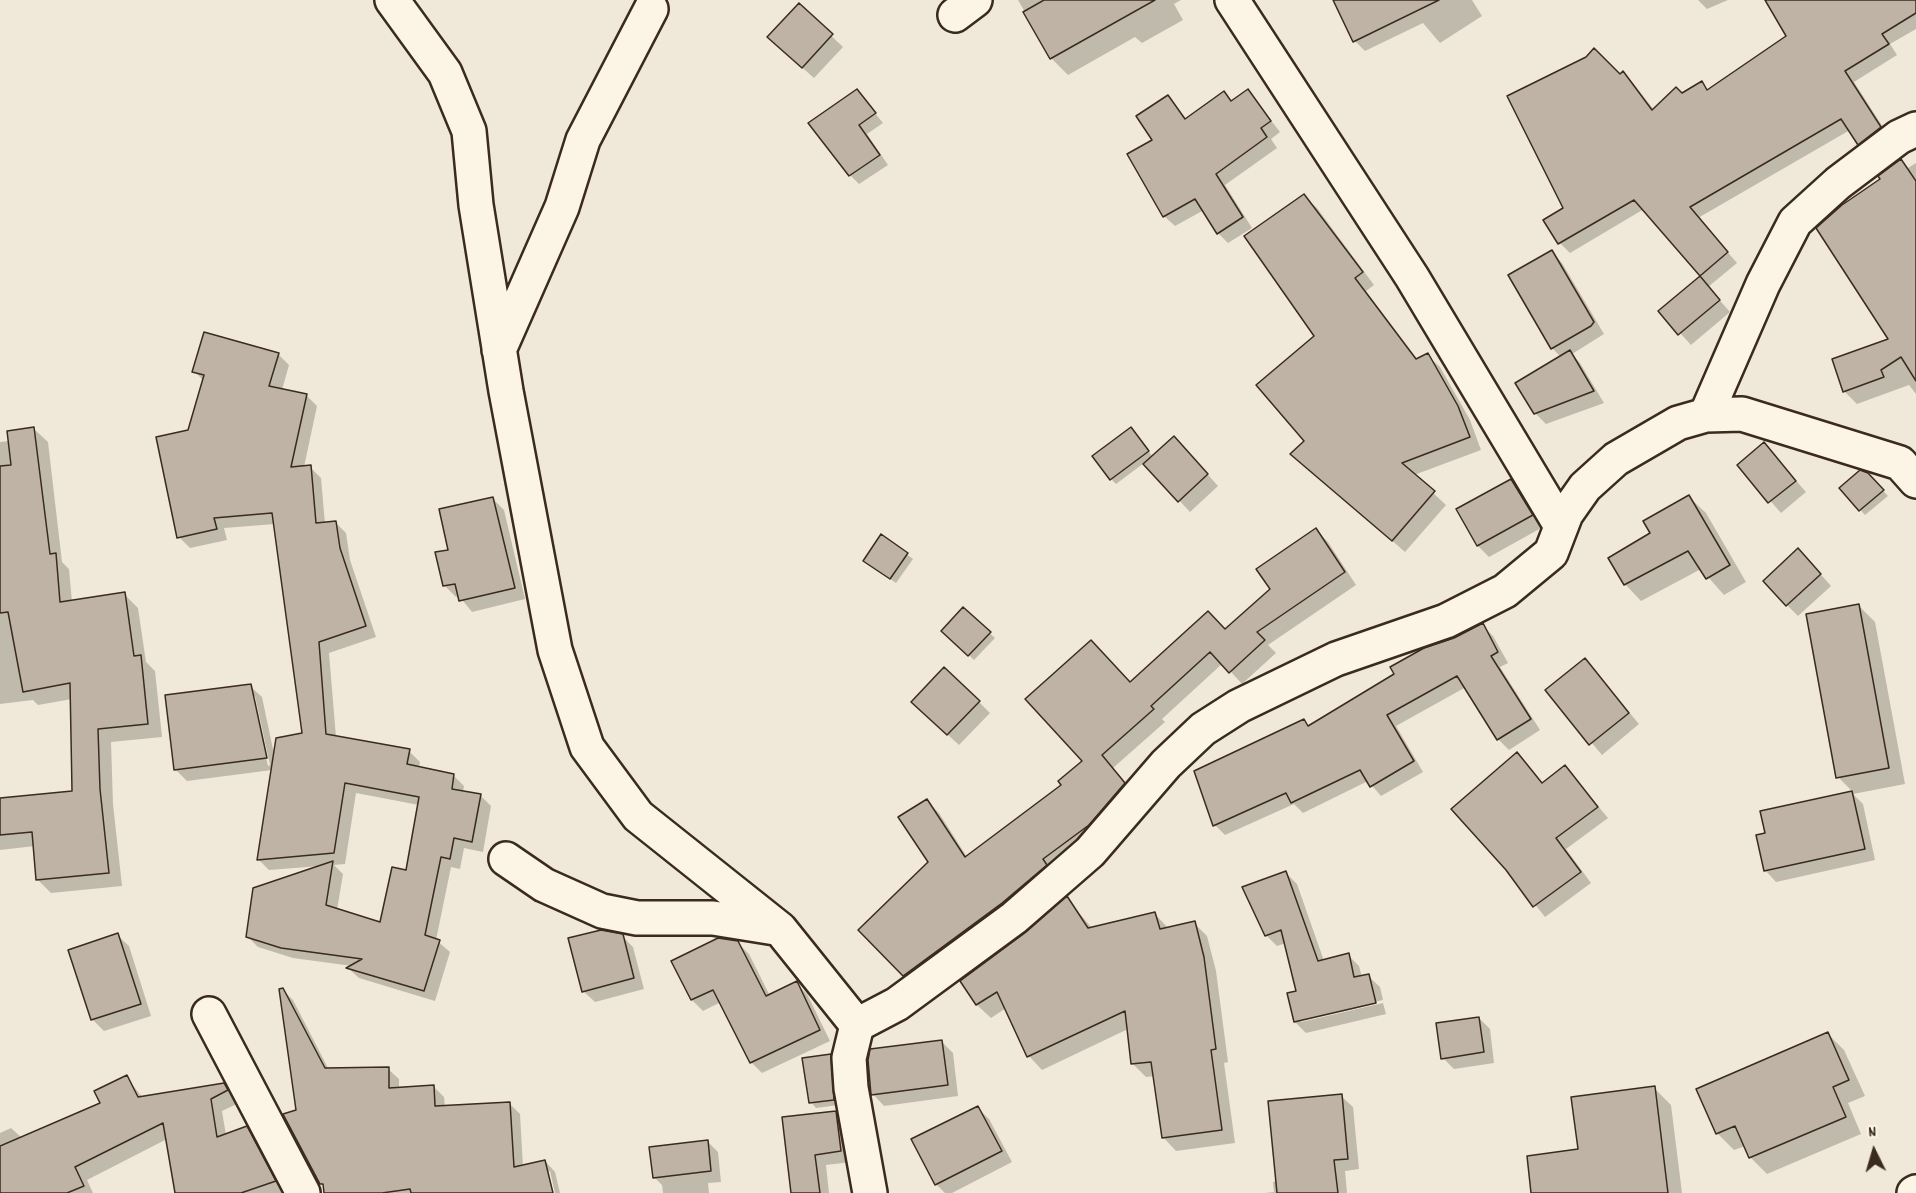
<!DOCTYPE html>
<style>
body{margin:0}
#map{position:relative;width:1916px;height:1193px;overflow:hidden;background:#f0e9d9;font-family:Dekko,sans-serif}
canvas{display:block}
.north{position:absolute;left:1844px;top:1121px;width:60px;height:60px;-webkit-text-stroke:4px #fcf5e5;paint-order:stroke;rotate:355deg;font-size:16px;font-weight:700;line-height:24px;text-align:center;color:#3b2a1e}
.north::after{content:'';display:block;margin:auto;width:21px;height:27px;background:#3b2a1e;clip-path:polygon(50% 0,100% 100%,50% 72%,0 100%)}
</style>
<div id="map">
<canvas width="1916" height="1193"></canvas>
<div class="north">N</div>
</div>
<script>
const c = document.querySelector('canvas').getContext('2d');
c.lineJoin = 'round';
function fillPath(path, color) {
  c.fillStyle = color;
  c.fill(path, 'evenodd');
}
function shape(rows) {
  const path = new Path2D();
  for (const r of rows) {
    path.moveTo(r[0], r[1]);
    for (let i = 2; i < r.length; i += 2) path.lineTo(r[i], r[i + 1]);
  }
  return path;
}
function strokePath(path, color, width, dash) {
  c.strokeStyle = color;
  c.lineWidth = width;
  c.lineCap = dash ? 'butt' : 'round';
  c.setLineDash(dash || []);
  c.stroke(path);
}
fillPath(shape([
 [1018,0,1181,0,1174,4,1183,20,1142,43,1135,37,1068,75,1051,58],
 [1335,0,1472,0,1482,16,1440,43,1423,23,1365,51,1355,41],
 [1698,0,1728,0,1707,9],
 [1767,0,1916,0,1916,29,1890,44,1897,55,1854,82,1890,138,1869,154,1850,130,1698,218,1737,263,1708,287,1730,312,1691,345,1660,311,1702,276,1644,209,1570,253,1560,243,1545,220,1565,209,1619,76,1623,73,1633,83,1654,110,1702,83,1709,91,1788,37],
 [799,5,843,47,814,78,780,48],
 [857,91,883,123,867,134,888,165,859,184,850,175],
 [1248,91,1280,132,1271,139,1277,148,1225,185,1252,228,1228,243,1218,233,1204,210,1175,226,1164,216,1155,140,1168,96,1187,120,1224,93,1233,102],
 [1901,161,1908,168,1916,163,1916,394,1909,385,1857,404,1844,391,1891,340,1882,180],
 [1304,196,1317,208,1374,285,1366,291,1418,360,1427,355,1440,367,1470,420,1481,450,1414,475,1446,505,1405,552,1293,454,1306,441,1316,336],
 [1551,251,1562,263,1604,334,1572,354,1580,363,1604,403,1546,424,1535,413,1561,357,1552,348],
 [278,354,289,365,282,390,306,395,317,406,304,467,310,467,321,478,325,524,335,522,346,533,350,560,376,637,329,653,336,737,409,751,420,762,419,768,453,775,464,786,463,792,480,795,491,806,483,852,464,848,460,869,451,867,436,940,450,952,435,1001,359,978,348,968,352,966,293,958,258,947,247,936,320,866,269,870,259,860,272,770,187,781,175,769,250,686,262,697,274,754,304,734,275,524,224,528,227,540,190,548,179,537,189,432,204,381,194,371],
 [252,696,255,696,270,765,268,766],
 [356,793,419,805,407,872,382,923,337,910,343,874,334,865,345,864],
 [34,429,48,442,62,562,69,569,72,602,124,594,138,608,146,662,155,671,162,737,111,742,113,804,122,886,51,893,37,879,35,846,0,850,0,799,73,793,72,699,38,705,33,700,0,704,0,442,9,441],
 [1131,429,1153,457,1185,449,1218,486,1190,512,1144,463,1116,484,1111,479],
 [1764,444,1806,492,1781,513,1739,465],
 [1510,480,1522,492,1543,527,1489,557,1478,546,1458,510],
 [1873,480,1888,496,1865,515,1841,489],
 [1689,497,1706,513,1746,582,1724,595,1701,569,1641,601,1625,584,1653,534],
 [493,499,504,510,525,599,472,612,459,596,456,597,444,585,450,551],
 [1316,530,1328,542,1356,585,1268,645,1276,653,1242,684,1223,663,1162,719,1165,722,1113,768,1136,796,916,988,860,930,930,863,927,801,939,813,967,857,1064,785,1084,761,1131,684,1225,630,1272,589],
 [882,536,913,559,896,583,865,561],
 [1809,561,1831,586,1798,616,1787,605],
 [1859,606,1875,622,1905,784,1853,794,1863,804,1875,860,1776,882,1765,870,1767,834,1762,812,1853,792,1838,777],
 [963,609,995,638,974,660,943,631],
 [1482,625,1493,636,1508,663,1500,667,1540,730,1509,750,1498,739,1466,687,1396,726,1423,772,1381,796,1368,781,1303,813,1294,804,1225,835,1215,825,1304,721,1309,726],
 [1585,660,1639,724,1602,755,1547,690],
 [979,702,990,713,959,745,924,713],
 [1517,754,1543,784,1565,767,1608,818,1566,849,1591,883,1545,917,1507,869],
 [1286,873,1297,884,1324,961,1348,955,1359,966,1362,977,1368,976,1380,987,1383,1000,1301,1019,1301,1022,1383,1003,1386,1014,1306,1033,1295,1022,1297,992,1286,943,1277,946,1266,935],
 [1067,899,1092,928,1155,914,1169,929,1194,923,1207,936,1216,971,1228,1062,1224,1063,1235,1143,1176,1151,1163,1137,1155,1076,1146,1077,1133,1064,1128,1029,1042,1070,1029,1056,1006,1008,991,1018,977,1005,962,981,1027,933],
 [117,935,129,946,151,1016,104,1031,93,1020,70,951],
 [622,936,633,947,644,989,595,1002,583,991],
 [737,942,749,954,770,996,796,983,807,994,830,1041,762,1073,751,1062,721,1002,703,1011,692,1000],
 [283,990,293,1000,329,1070,388,1069,399,1079,399,1089,434,1087,444,1097,445,1107,510,1104,520,1114,523,1167,545,1161,555,1172,560,1193,555,1193,550,1171,547,1171,552,1193,326,1193,298,1111],
 [1479,1018,1490,1029,1494,1063,1454,1069,1443,1058],
 [1828,1034,1844,1050,1865,1096,1848,1103,1861,1134,1767,1174,1750,1157,1745,1146,1734,1150,1717,1133],
 [941,1041,953,1053,958,1096,884,1106,873,1094],
 [830,1056,835,1061,839,1105,816,1108,811,1102],
 [126,1077,143,1098,223,1084,239,1103,222,1111,226,1135,246,1128,259,1141,287,1193,177,1193,167,1139,87,1180,93,1193,0,1193,0,1133,11,1128,22,1138,102,1104],
 [1654,1088,1671,1105,1682,1193,1533,1193],
 [1341,1096,1353,1107,1359,1169,1345,1171,1347,1193,1265,1193,1274,1192,1273,1182,1277,1181],
 [978,1108,989,1119,1012,1162,952,1193,945,1193,936,1184],
 [836,1112,846,1123,851,1162,826,1165,829,1193,793,1193],
 [707,1141,718,1152,721,1182,708,1183,709,1193,663,1193,662,1185,655,1178]
]), '#0003');
const building = shape([
 [1044,0,1155,0,1050,59,1023,12,1044,0],
 [1333,0,1439,0,1353,42,1333,0],
 [1765,0,1916,0,1916,13,1882,34,1889,44,1845,71,1881,127,1858,145,1841,119,1690,207,1728,252,1700,276,1634,200,1558,244,1543,220,1563,208,1507,96,1586,57,1594,48,1620,74,1623,71,1652,110,1676,87,1682,93,1702,81,1707,90,1786,36,1765,0],
 [799,3,833,34,802,68,767,37,799,3],
 [857,89,876,113,859,125,880,155,849,176,808,123,857,89],
 [1248,89,1271,121,1261,128,1267,137,1216,174,1243,217,1217,234,1195,199,1163,217,1127,154,1152,140,1136,116,1168,95,1185,119,1224,91,1231,101,1248,89],
 [1901,159,1916,181,1916,381,1901,357,1881,370,1884,377,1843,392,1832,359,1888,339,1816,228,1842,205,1880,179,1878,176,1901,159],
 [1304,194,1363,272,1355,278,1416,359,1428,353,1458,406,1470,437,1402,463,1435,491,1392,541,1290,454,1304,441,1256,385,1314,336,1244,236,1304,194],
 [1552,250,1594,322,1591,326,1551,349,1508,275,1552,250],
 [1700,276,1720,300,1678,335,1658,311,1700,276],
 [204,332,279,353,269,386,307,394,291,467,311,465,316,523,336,521,340,548,366,626,319,642,326,734,410,749,407,764,454,774,452,789,481,794,472,842,454,838,450,859,441,857,425,935,440,940,424,991,346,968,362,959,281,948,246,937,253,888,333,861,326,905,380,922,392,867,406,870,419,797,345,783,334,853,257,860,276,738,302,733,272,513,214,518,217,529,177,538,156,437,188,430,204,375,192,372,204,332],
 [1570,350,1594,391,1534,414,1515,383,1570,350],
 [34,427,50,554,56,553,60,602,125,592,134,656,141,655,148,724,98,729,100,789,109,873,36,880,32,832,0,835,0,798,72,791,70,683,23,692,8,612,0,613,0,466,11,465,7,431,34,427],
 [1131,427,1149,451,1110,480,1092,456,1131,427],
 [1174,436,1208,474,1178,502,1143,464,1174,436],
 [1764,442,1796,481,1768,503,1737,465,1764,442],
 [1860,470,1868,473,1884,490,1859,511,1839,488,1860,470],
 [1511,479,1533,515,1477,546,1456,509,1511,479],
 [1689,495,1730,565,1706,579,1688,551,1624,585,1608,558,1650,533,1643,521,1689,495],
 [493,497,515,588,459,601,455,584,443,586,435,552,448,550,439,509,493,497],
 [1316,528,1345,572,1257,632,1265,640,1229,673,1210,652,1151,706,1154,709,1102,755,1125,783,1089,825,1043,859,1047,865,1002,903,903,976,858,930,928,862,898,817,927,799,965,857,1061,785,1058,781,1082,761,1025,699,1091,640,1130,682,1208,611,1225,629,1270,589,1256,569,1316,528],
 [881,534,908,553,890,579,863,561,881,534],
 [1798,548,1821,574,1786,606,1763,581,1798,548],
 [1859,604,1889,768,1836,778,1806,614,1859,604],
 [963,607,991,632,968,656,941,631,963,607],
 [1483,623,1498,652,1491,656,1531,719,1497,740,1457,676,1387,715,1414,761,1370,787,1360,770,1291,803,1286,793,1213,826,1194,771,1304,719,1308,726,1394,674,1390,667,1424,648,1454,638,1483,623],
 [1585,658,1629,713,1589,745,1545,690,1585,658],
 [944,667,980,701,947,735,911,702,944,667],
 [251,684,267,758,174,770,165,695,251,684],
 [1517,752,1542,783,1565,765,1598,807,1556,838,1581,872,1533,907,1506,870,1451,809,1517,752],
 [1852,791,1865,849,1764,871,1756,835,1765,833,1760,811,1852,791],
 [1286,871,1318,961,1349,953,1354,977,1369,974,1376,1003,1294,1022,1287,993,1296,991,1281,930,1265,936,1242,887,1286,871],
 [1067,896,1088,928,1155,912,1160,929,1195,921,1204,957,1216,1049,1211,1050,1222,1130,1162,1138,1151,1062,1131,1064,1125,1011,1027,1057,997,992,976,1005,960,981,1026,932,1067,896],
 [601,930,623,934,634,978,582,992,568,938,601,930],
 [118,933,141,1004,91,1020,68,950,118,933],
 [718,938,738,941,766,996,797,981,820,1030,750,1063,713,990,691,1000,671,961,718,938],
 [283,988,325,1068,389,1067,389,1088,434,1085,435,1106,510,1102,514,1167,545,1160,553,1193,411,1193,410,1189,382,1193,324,1193,323,1184,320,1184,283,1114,296,1110,279,989,283,988],
 [1479,1017,1484,1052,1441,1059,1436,1023,1479,1017],
 [1828,1032,1849,1080,1833,1087,1846,1117,1749,1158,1735,1126,1716,1134,1696,1089,1828,1032],
 [942,1040,948,1085,871,1095,868,1060,870,1049,942,1040],
 [831,1054,834,1100,809,1103,802,1058,831,1054],
 [127,1075,138,1097,224,1083,228,1090,211,1099,217,1137,247,1126,276,1181,241,1193,175,1193,163,1123,75,1167,84,1186,67,1193,0,1193,0,1146,100,1103,94,1091,127,1075],
 [1655,1086,1668,1193,1531,1193,1527,1156,1578,1149,1571,1097,1655,1086],
 [1342,1094,1348,1159,1334,1160,1338,1193,1277,1193,1268,1101,1342,1094],
 [978,1106,1002,1151,935,1185,911,1139,978,1106],
 [836,1111,841,1151,815,1155,820,1193,791,1193,782,1117,836,1111],
 [708,1140,711,1171,653,1178,649,1147,708,1140]
]);
fillPath(building, '#beb3a4');
strokePath(building, '#3b2a1e', 1.5);
const street = shape([
 [392,0,445,73,469,131,476,205,506,391,555,650,587,747,638,816,780,929,857,1025],
 [1232,0,1412,277,1561,526],
 [955,15,975,0],
 [499,350,562,207,583,140,651,9],
 [1706,415,1763,284,1795,222,1838,183,1899,137,1916,129],
 [506,859,544,885,602,911,637,918,713,918,775,928],
 [209,1014,303,1193],
 [870,1193,851,1088,849,1058,857,1025,897,1004,1014,918,1090,852,1166,764,1203,729,1239,706,1336,659,1446,621,1505,591,1551,553,1566,514,1585,487,1616,459,1678,423,1706,415,1742,414,1900,463,1916,481],
 [1914,1193,1916,1192]
]);
strokePath(street, '#3b2a1e', 38);
strokePath(street, '#fcf5e5', 33);
</script>
